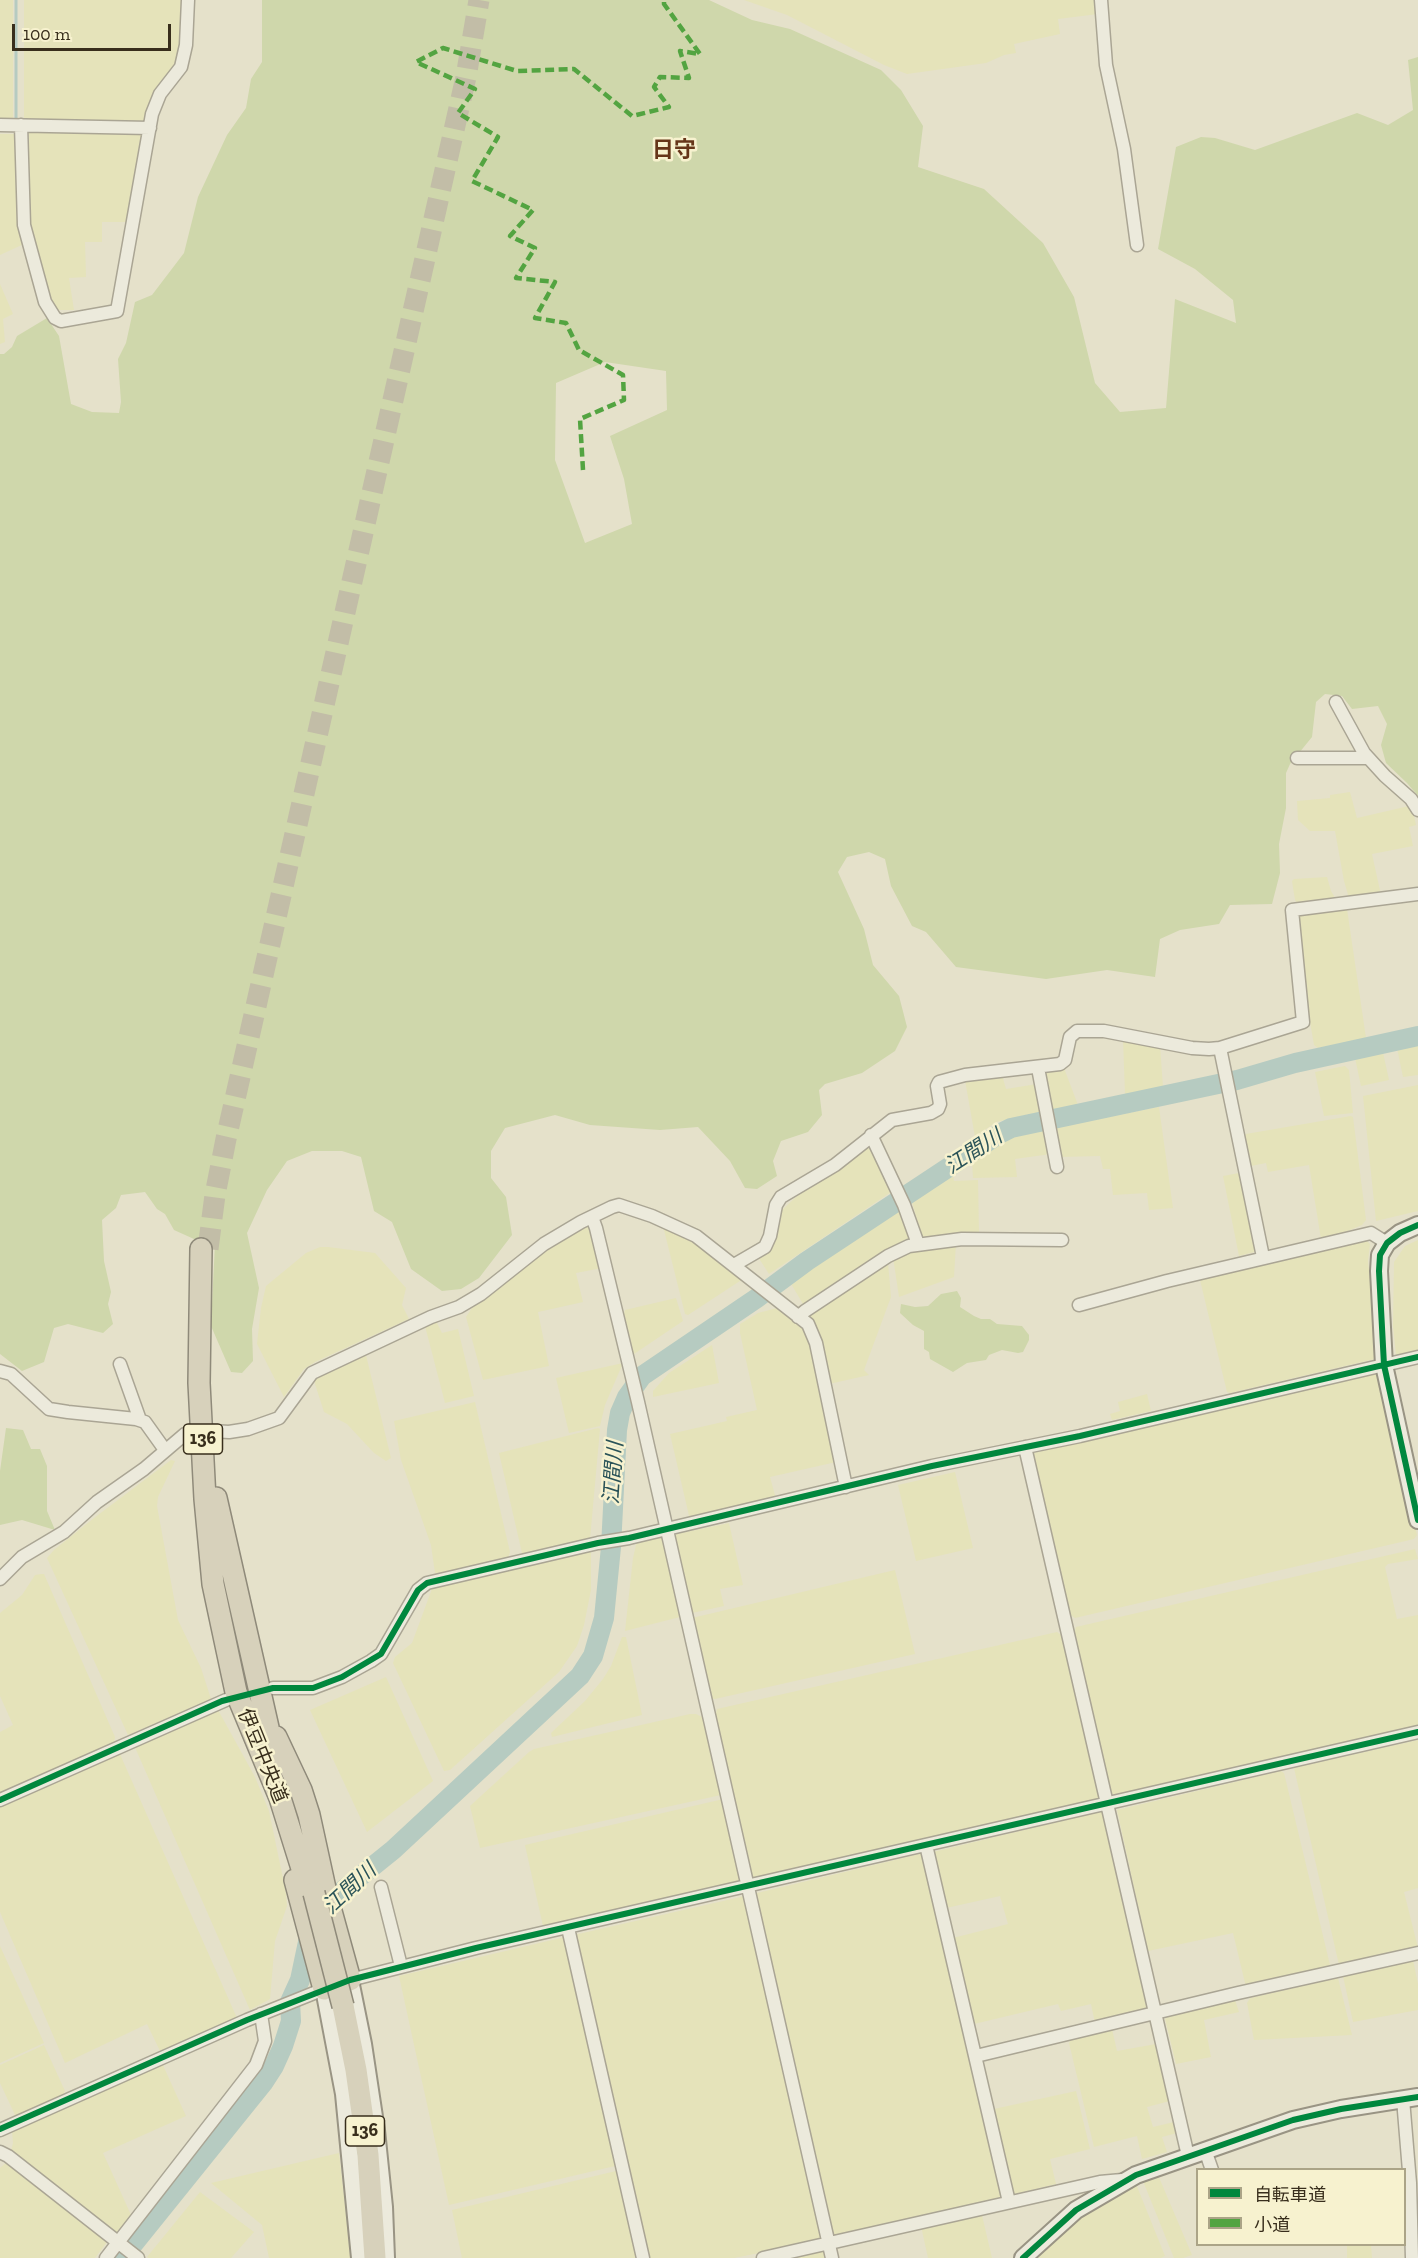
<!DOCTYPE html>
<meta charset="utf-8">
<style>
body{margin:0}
#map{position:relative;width:1418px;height:2258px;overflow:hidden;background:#e5e1ca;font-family:"Zilla Slab","Noto Sans JP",serif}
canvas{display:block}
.legend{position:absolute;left:1196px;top:2168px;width:210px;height:78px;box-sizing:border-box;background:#f7f2cf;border:2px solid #aba487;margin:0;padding:8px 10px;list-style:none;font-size:18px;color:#382e1c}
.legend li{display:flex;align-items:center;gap:12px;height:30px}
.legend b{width:30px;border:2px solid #aba487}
.scale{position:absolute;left:12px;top:24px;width:159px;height:27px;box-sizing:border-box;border:3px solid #382e1c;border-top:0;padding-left:8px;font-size:18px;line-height:21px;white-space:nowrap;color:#382e1c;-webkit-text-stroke:4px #f7f2cf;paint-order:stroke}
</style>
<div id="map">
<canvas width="1418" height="2258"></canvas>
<ul class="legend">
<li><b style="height:8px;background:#00873e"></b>自転車道</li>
<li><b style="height:8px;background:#53a441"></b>小道</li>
</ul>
<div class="scale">100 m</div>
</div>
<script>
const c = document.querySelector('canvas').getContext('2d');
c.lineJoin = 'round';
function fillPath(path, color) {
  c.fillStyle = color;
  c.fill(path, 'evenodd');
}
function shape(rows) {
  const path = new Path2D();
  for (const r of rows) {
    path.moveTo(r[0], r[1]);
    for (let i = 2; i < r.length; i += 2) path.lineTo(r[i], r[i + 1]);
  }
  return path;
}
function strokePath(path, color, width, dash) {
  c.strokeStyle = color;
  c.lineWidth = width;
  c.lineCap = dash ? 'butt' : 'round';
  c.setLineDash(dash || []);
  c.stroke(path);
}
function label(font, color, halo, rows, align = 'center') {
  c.font = font + ' "Zilla Slab","Noto Sans JP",serif';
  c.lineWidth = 5;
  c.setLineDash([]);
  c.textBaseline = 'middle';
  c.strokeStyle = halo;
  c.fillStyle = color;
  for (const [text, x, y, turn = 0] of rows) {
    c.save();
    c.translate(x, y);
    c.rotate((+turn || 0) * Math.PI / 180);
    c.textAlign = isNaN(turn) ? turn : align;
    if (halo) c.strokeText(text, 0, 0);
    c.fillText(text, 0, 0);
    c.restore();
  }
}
fillPath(shape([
 [0,0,13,0,13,120,0,122],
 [24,0,184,0,178,64,144,123,24,122],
 [744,0,1097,0,1098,14,1058,19,1060,34,1014,44,1016,53,1004,55,986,63,907,74,884,65,787,15],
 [33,131,139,131,143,135,130,222,102,222,102,242,85,242,86,277,69,278,74,310,59,310,54,306,45,289,29,224,29,132],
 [0,134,17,134,24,244,0,255],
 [0,284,13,314,3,319,5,342,0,344],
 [1350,792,1357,818,1409,806,1414,816,1416,825,1409,827,1413,846,1372,854,1381,895,1349,898,1344,881,1335,831,1310,831,1298,820,1297,801,1330,798,1330,795],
 [1327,877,1331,891,1337,901,1298,904,1295,900,1292,881,1294,879],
 [1347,909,1366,1038,1318,1048,1314,1045,1307,1005,1295,920,1299,915],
 [1123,1039,1160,1045,1163,1087,1125,1094],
 [1418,1043,1418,1075,1403,1077,1397,1048],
 [1383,1053,1389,1080,1361,1086,1355,1058],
 [1345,1066,1349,1070,1353,1113,1324,1116,1315,1072],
 [1064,1068,1078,1105,1051,1110,1044,1072],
 [1002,1075,1006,1089,1037,1084,1044,1111,996,1122,975,1137,965,1080],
 [1418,1085,1418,1211,1376,1221,1363,1096],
 [1159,1107,1173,1208,1149,1210,1147,1193,1113,1195,1110,1169,1103,1169,1100,1156,1059,1157,1055,1131,1058,1127],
 [1351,1116,1353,1117,1366,1220,1362,1225,1338,1235,1321,1239,1309,1165,1268,1172,1266,1163,1251,1166,1244,1136,1246,1134],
 [1045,1130,1051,1154,1015,1159,1017,1177,973,1178,972,1162,975,1159,1006,1140,1021,1134],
 [871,1142,894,1190,769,1274,758,1257,772,1247,782,1210,811,1183],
 [1239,1173,1242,1175,1257,1248,1254,1252,1239,1256,1223,1176],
 [953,1175,954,1181,978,1180,979,1233,959,1233,922,1237,912,1202],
 [900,1210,909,1233,909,1240,895,1245,803,1304,790,1282],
 [590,1224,602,1268,576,1273,583,1302,538,1312,549,1366,483,1380,466,1317,474,1305,556,1241],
 [663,1226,696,1239,743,1279,688,1315,685,1314],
 [1365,1239,1370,1244,1368,1261,1378,1349,1378,1354,1375,1359,1230,1393,1227,1392,1200,1280],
 [1418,1240,1418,1350,1396,1355,1393,1326,1394,1262,1405,1246],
 [956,1243,954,1277,899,1297,893,1257],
 [320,1247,328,1247,375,1253,406,1288,402,1305,409,1319,315,1362,304,1369,284,1397,257,1344,261,1308,266,1286,306,1253],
 [888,1263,891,1297,864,1370,869,1375,829,1384,816,1325,809,1317,810,1311],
 [676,1298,683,1321,631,1356,623,1317,625,1310],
 [777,1308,807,1330,836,1462,770,1477,776,1499,690,1520,670,1434,727,1421,726,1417,757,1410,740,1333,740,1324,758,1313],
 [436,1321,442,1333,458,1329,474,1396,445,1403,425,1326],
 [712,1345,719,1383,653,1397,653,1391,669,1373],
 [365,1351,391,1458,386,1461,374,1453,347,1424,324,1412,315,1384,315,1378],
 [623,1363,605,1405,600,1426,569,1433,556,1378],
 [1373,1372,1380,1375,1417,1535,1414,1539,1075,1618,1069,1614,1033,1453],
 [1147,1394,1151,1411,1112,1420,1110,1414,1120,1411,1118,1402],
 [475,1402,510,1552,508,1558,438,1573,435,1573,431,1545,401,1460,394,1421],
 [598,1428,600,1429,590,1539,525,1554,522,1553,499,1453],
 [171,1460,175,1461,158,1497,157,1506,178,1620,201,1668,211,1699,128,1735,47,1558,54,1550,94,1518],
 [955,1472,973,1548,916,1561,898,1485],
 [729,1523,743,1585,720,1589,724,1606,692,1613,674,1538,677,1534],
 [659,1535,662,1537,680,1617,625,1631,633,1558,637,1541],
 [1415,1549,1418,1559,1388,1564,1385,1567,1397,1619,1418,1615,1418,1728,1115,1796,1110,1791,1074,1634,1076,1627],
 [586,1552,591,1552,591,1590,584,1625,577,1646,559,1672,450,1770,444,1771,393,1663,395,1657,412,1643,433,1586],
 [895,1570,915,1654,715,1699,710,1698,692,1618],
 [41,1574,44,1574,115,1737,114,1743,0,1793,0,1732,13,1725,0,1696,0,1613,22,1595,35,1575],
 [1057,1632,1064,1637,1100,1796,1096,1802,754,1878,748,1872,715,1718,717,1709],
 [622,1637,626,1637,642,1715,552,1737,551,1733,585,1701,603,1679,611,1666],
 [386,1677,433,1781,367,1832,310,1710],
 [217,1708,255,1777,269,1811,286,1893,287,1906,275,1941,270,1999,250,2010,134,1745],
 [690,1714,696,1714,704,1718,721,1795,480,1848,470,1806,529,1752,534,1749],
 [1418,1740,1418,1888,1404,1892,1418,1948,1339,1965,1294,1768],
 [119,1752,237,2018,160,2051,147,2024,65,2063,0,1912,0,1804],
 [1281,1771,1284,1773,1330,1965,1327,1969,1246,1987,1233,1933,1148,1951,1117,1810],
 [719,1800,723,1800,740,1877,737,1882,545,1927,543,1926,525,1845],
 [1103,1811,1148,2007,1147,2012,1095,2023,1091,2004,1061,2011,1058,2004,974,2024,953,1938,1008,1924,1000,1896,946,1908,933,1852],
 [924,1853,1003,2196,1001,2200,834,2237,830,2235,753,1894],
 [745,1896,822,2235,819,2241,734,2258,648,2258,574,1935],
 [565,1937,615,2166,449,2205,399,1976],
 [0,1946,44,2043,0,2063],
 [1413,1960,1418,1984,1418,2010,1353,2022,1343,1976],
 [1338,1978,1352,2035,1254,2040,1247,2003,1250,1998],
 [1235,2000,1239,2012,1204,2020,1211,2057,1176,2064,1165,2019,1169,2015],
 [1112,2029,1117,2051,1156,2044,1170,2101,1147,2107,1153,2127,1174,2122,1177,2133,1162,2137,1167,2152,1142,2159,1137,2136,1094,2147,1069,2043,1073,2037],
 [44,2045,65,2091,62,2096,16,2117,0,2083,0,2065],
 [162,2063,186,2116,103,2153,131,2215,117,2233,112,2232,11,2151,13,2143,12,2131],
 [1076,2091,1090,2149,1050,2159,1056,2184,1015,2194,1012,2192,994,2109],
 [339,2153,351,2258,269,2258,262,2225,211,2183],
 [7,2162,106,2239,107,2242,95,2258,0,2258,0,2168],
 [616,2171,638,2258,462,2258,452,2210],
 [1158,2175,1192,2255,1183,2258,1174,2258,1143,2181],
 [1136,2184,1165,2256,1161,2258,1032,2258,1082,2214],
 [200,2192,254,2232,231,2258,148,2258,147,2257],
 [981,2211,992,2258,928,2258,921,2226],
 [1347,2245,1371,2245,1372,2258,1347,2258],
 [821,2249,825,2252,827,2258,787,2258]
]), '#e5e3ba');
fillPath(shape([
 [262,0,709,0,752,20,790,29,881,70,901,90,923,126,918,167,984,189,1043,243,1074,297,1095,383,1120,412,1166,408,1175,299,1236,323,1233,300,1195,269,1158,249,1176,147,1201,137,1215,138,1255,150,1357,113,1388,125,1413,110,1408,60,1418,57,1418,796,1407,783,1386,763,1381,745,1387,724,1378,706,1352,709,1342,696,1325,694,1316,702,1312,737,1290,764,1286,773,1286,808,1279,844,1280,873,1272,904,1230,905,1219,924,1180,930,1160,939,1155,977,1107,970,1046,979,956,967,926,932,912,926,891,886,885,859,869,852,847,857,838,872,864,929,873,965,899,996,907,1027,895,1051,862,1073,825,1084,819,1090,822,1115,808,1132,781,1141,773,1161,777,1176,757,1189,745,1188,730,1161,698,1127,660,1130,590,1125,555,1115,505,1128,491,1151,491,1178,506,1197,512,1235,479,1278,461,1289,442,1291,411,1269,392,1222,374,1211,361,1157,342,1151,312,1151,287,1161,267,1190,247,1233,259,1288,252,1329,253,1361,242,1373,231,1372,211,1326,215,1243,210,1239,194,1239,174,1230,165,1214,157,1209,145,1192,121,1195,116,1208,102,1220,104,1261,111,1292,108,1304,113,1324,103,1333,68,1324,54,1328,44,1362,22,1371,0,1354,0,354,4,354,12,347,17,336,47,318,59,336,71,404,92,412,119,413,121,402,118,359,126,343,135,302,152,295,184,253,198,197,227,135,246,108,251,79,262,62],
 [605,362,666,371,667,410,610,436,624,479,632,524,585,543,555,460,556,383],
 [957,1291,961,1298,960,1307,974,1316,981,1319,990,1319,997,1324,1022,1326,1029,1335,1029,1340,1023,1352,1018,1353,1002,1350,989,1355,986,1360,967,1363,953,1372,930,1359,929,1352,924,1349,924,1331,913,1325,900,1313,901,1304,915,1307,928,1306,941,1294],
 [6,1428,23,1430,31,1449,40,1449,47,1466,47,1511,55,1530,22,1520,0,1525,0,1471]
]), '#cfd7ab');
strokePath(shape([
 [16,122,16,0]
]), '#b6cbc1', 3);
strokePath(shape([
 [122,2258,263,2083,274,2066,283,2046,291,2021,290,2002,300,1980,308,1942,319,1918,342,1891,393,1850,580,1676,593,1656,604,1618,611,1547,617,1430,620,1413,627,1397,642,1376,757,1298,807,1261,999,1134,1011,1128,1237,1080,1295,1063,1418,1036]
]), '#b6cbc1', 20);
strokePath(shape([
 [208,1249,215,1195,226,1139,466,77,479,0]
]), '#c2bda7', 21, [21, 10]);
const street = shape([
 [1101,0,1106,65,1124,149,1137,245],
 [0,125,150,128],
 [21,125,24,225,45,302,55,318,61,321,117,311,152,114,160,94,181,67,186,45,188,0],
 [1336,702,1364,753,1385,776,1411,799,1418,810],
 [1297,758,1368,758],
 [1220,1048,1263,1257],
 [1038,1068,1057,1167],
 [871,1135,904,1205,918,1244],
 [592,1217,596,1228,638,1402,832,2258],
 [734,1265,765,1247,770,1236,776,1205,781,1197,835,1165,892,1120,931,1113,938,1109,940,1104,937,1086,939,1082,965,1075,1060,1064,1065,1060,1070,1037,1077,1031,1104,1031,1192,1048,1209,1049,1220,1048,1303,1022,1292,910,1418,894],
 [1079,1305,1167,1281,1371,1233,1387,1243],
 [798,1317,805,1311,888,1256,909,1246,962,1239,1062,1240],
 [120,1364,140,1420],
 [0,1371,11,1374,49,1409,68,1412,136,1419,145,1422,165,1450],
 [212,1431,229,1432,248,1429,279,1418,312,1373,431,1317,459,1307,481,1294,544,1244,581,1222,612,1207,619,1205,652,1216,696,1236,808,1324,816,1343,846,1487],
 [1025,1447,1188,2156],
 [0,1579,22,1557,64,1532,97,1502,144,1469,185,1434,195,1432],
 [273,1688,313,1688,342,1677,371,1661,381,1654,418,1590,427,1583,598,1543,629,1538,932,1466,1080,1436,1418,1357],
 [0,1800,226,1700],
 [926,1845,1009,2202],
 [381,1887,401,1966],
 [568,1928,643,2258],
 [346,1981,476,1948,1418,1732],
 [976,2056,1238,1993,1418,1953],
 [1403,2099,1410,2183,1412,2258],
 [0,2130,247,2020,329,1987],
 [1205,2150,1212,2170],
 [0,2152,8,2156,138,2258],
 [106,2258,256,2065,265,2041,261,2014],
 [763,2258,1100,2182,1122,2180]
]);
const secondary = shape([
 [1418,1225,1400,1233,1387,1243,1380,1255,1379,1271,1384,1365,1418,1520],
 [350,1980,363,2044,376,2130,384,2207,386,2258],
 [324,1989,344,2094,360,2258],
 [1023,2258,1076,2210,1136,2175,1293,2120,1341,2109,1418,2097]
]);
const highway = shape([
 [201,1249,199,1383,205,1499,213,1584,236,1692,280,1798,310,1894],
 [216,1498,274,1754],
 [276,1737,301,1790,309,1815,326,1893,350,1980],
 [295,1880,324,1989],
 [343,2006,356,2070,368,2155,375,2258]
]);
strokePath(street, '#aaa594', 15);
strokePath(secondary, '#999484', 20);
strokePath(highway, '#8f8a7a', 24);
strokePath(street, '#eceadc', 12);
strokePath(secondary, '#eceadc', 16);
strokePath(highway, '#d7d1bb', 21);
const highwayBridge = shape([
 [314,1893,343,2006]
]);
strokePath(highwayBridge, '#8f8a7a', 24, []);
strokePath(highwayBridge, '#d7d1bb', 21);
strokePath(shape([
 [583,470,580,419,624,400,623,375,579,350,566,323,535,318,555,282,516,278,535,248,510,236,533,210,472,181,498,137,458,113,475,89,416,62,443,48,517,71,574,69,632,116,669,107,654,87,660,77,689,78,680,51,700,54,664,4,664,0]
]), '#53a441', 4.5, [9, 4.5]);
strokePath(shape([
 [1418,1225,1400,1233,1387,1243,1380,1255,1379,1271,1384,1365,1418,1520],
 [0,1800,222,1701,273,1688,313,1688,342,1677,381,1654,418,1590,427,1583,598,1543,629,1538,932,1466,1080,1436,1418,1357],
 [0,2129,247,2020,350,1980,476,1948,1418,1732],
 [1023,2258,1076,2210,1136,2175,1293,2120,1341,2109,1418,2097]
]), '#00873e', 6);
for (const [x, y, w] of [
 [203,1439,39],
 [365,2131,39]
]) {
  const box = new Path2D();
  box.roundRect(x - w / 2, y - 15, w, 30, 4.5);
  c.fillStyle = '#f7f2cf';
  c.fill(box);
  strokePath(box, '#382e1c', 1.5);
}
label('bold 18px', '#382e1c', null, [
 ["136",203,1439],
 ["136",365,2131]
]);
label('20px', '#382e1c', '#f7f2cf', [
 ["伊豆中央道",262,1756,68]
]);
label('italic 21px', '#2a5358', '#f7f2cf', [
 ["江間川",974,1152,-33],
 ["江間川",614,1473,-86],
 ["江間川",350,1889,-43]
]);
label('bold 22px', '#663619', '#f7f2cf', [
 ["日守",674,151]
]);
</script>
